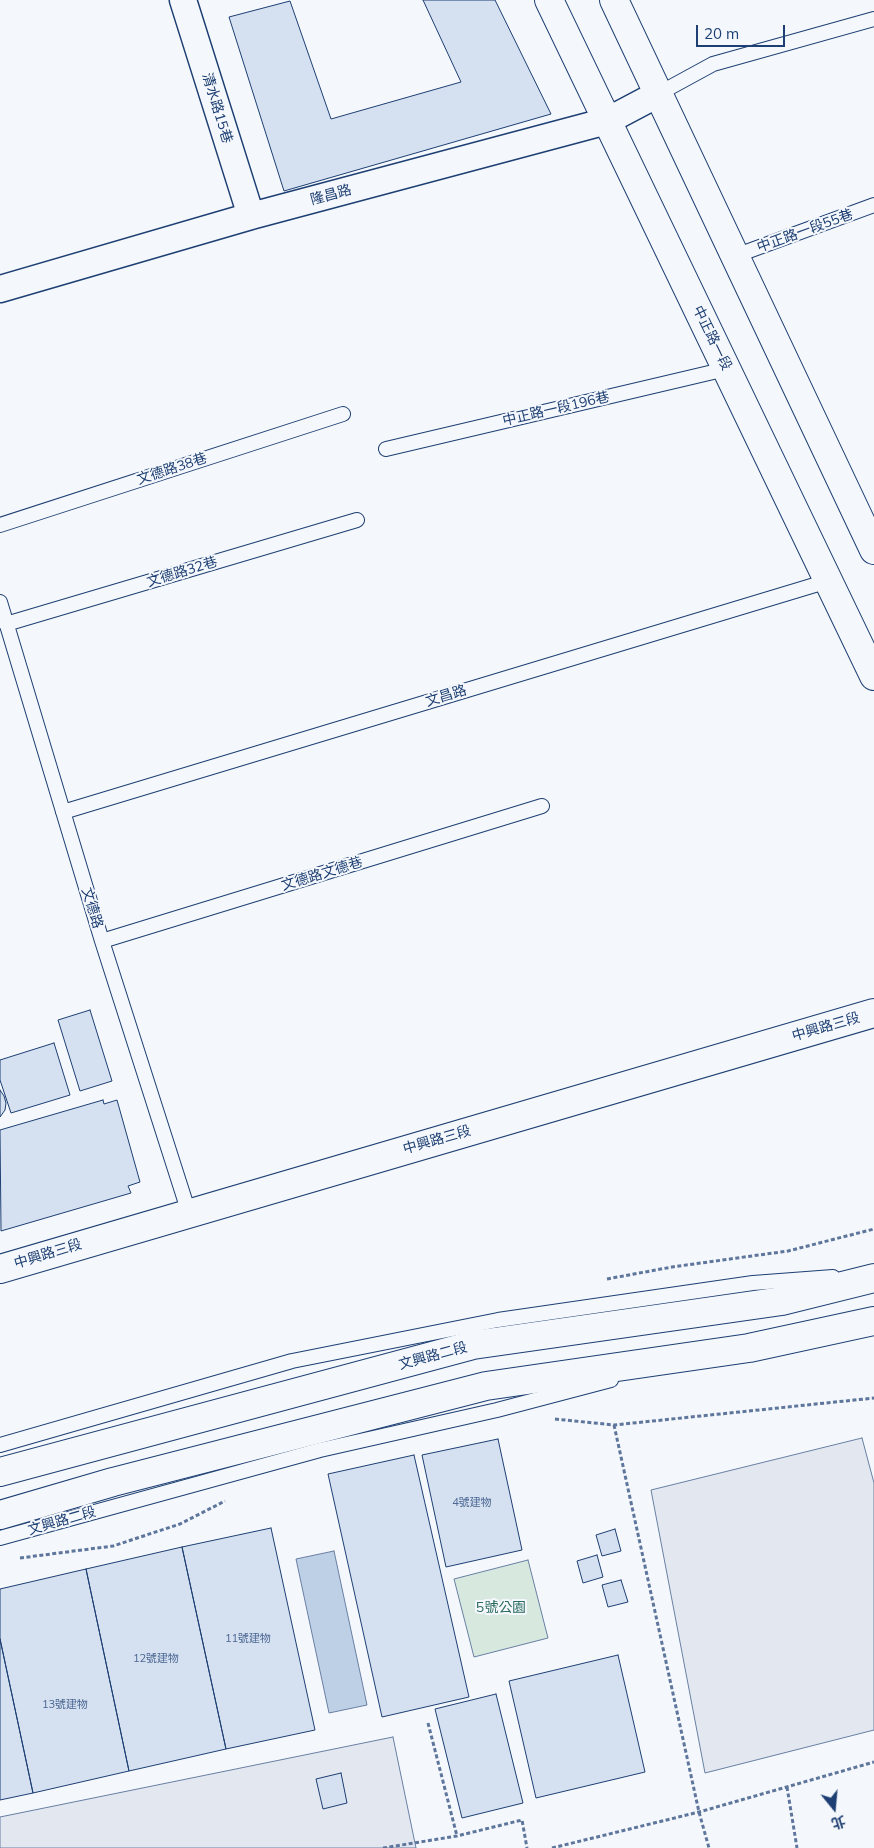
<!DOCTYPE html>
<meta charset="utf-8">
<style>
body{margin:0}
#map{position:relative;width:874px;height:1848px;overflow:hidden;background:#f4f7fb;font-family:Mulish,"Noto Sans TC",sans-serif}
canvas{display:block}
.north{position:absolute;left:809px;top:1783px;width:50px;height:50px;-webkit-text-stroke:4px #f4f7fb;paint-order:stroke;rotate:163deg;font-size:14px;font-weight:700;line-height:20px;text-align:center;color:#1d3f73}
.north::after{content:'';display:block;margin:auto;width:18px;height:22px;background:#1d3f73;clip-path:polygon(50% 0,100% 100%,50% 72%,0 100%)}
.scale{position:absolute;left:696px;top:25px;width:89px;height:22px;box-sizing:border-box;border:2px solid #1d3f73;border-top:0;padding-left:6px;font-size:15px;line-height:18px;white-space:nowrap;color:#1d3f73;-webkit-text-stroke:4px #f4f7fb;paint-order:stroke}
</style>
<div id="map">
<canvas width="874" height="1848"></canvas>
<div class="north">北</div>
<div class="scale">20 m</div>
</div>
<script>
const c = document.querySelector('canvas').getContext('2d');
c.lineJoin = 'round';
function fillPath(path, color) {
  c.fillStyle = color;
  c.fill(path, 'evenodd');
}
function shape(rows) {
  const path = new Path2D();
  for (const r of rows) {
    path.moveTo(r[0], r[1]);
    for (let i = 2; i < r.length; i += 2) path.lineTo(r[i], r[i + 1]);
  }
  return path;
}
function strokePath(path, color, width, dash) {
  c.strokeStyle = color;
  c.lineWidth = width;
  c.lineCap = dash ? 'butt' : 'round';
  c.setLineDash(dash || []);
  c.stroke(path);
}
function label(font, color, halo, rows, align = 'center') {
  c.font = font + ' Mulish,"Noto Sans TC",sans-serif';
  c.lineWidth = 4;
  c.setLineDash([]);
  c.textBaseline = 'middle';
  c.strokeStyle = halo;
  c.fillStyle = color;
  for (const [text, x, y, turn = 0] of rows) {
    c.save();
    c.translate(x, y);
    c.rotate((+turn || 0) * Math.PI / 180);
    c.textAlign = isNaN(turn) ? turn : align;
    if (halo) c.strokeText(text, 0, 0);
    c.fillText(text, 0, 0);
    c.restore();
  }
}
const green = shape([
 [528,1560,548,1638,474,1657,454,1579,528,1560]
]);
fillPath(green, '#d7e8df');
strokePath(green, '#687fa3', 1);
const parking = shape([
 [862,1438,874,1483,874,1730,705,1773,651,1490,862,1438],
 [393,1737,416,1848,0,1848,0,1817,393,1737]
]);
fillPath(parking, '#e3e8f0');
strokePath(parking, '#687fa3', 1);
const water = shape([
 [334,1551,367,1705,329,1713,296,1559,334,1551]
]);
fillPath(water, '#bed0e5');
strokePath(water, '#687fa3', 1);
const building = shape([
 [423,0,495,0,551,114,284,191,229,17,290,1,331,119,461,82,423,0],
 [90,1010,112,1081,80,1091,58,1020,90,1010],
 [54,1043,70,1095,11,1113,0,1080,0,1060,54,1043],
 [0,1090,4,1096,6,1103,5,1110,0,1117,0,1090],
 [103,1100,104,1104,117,1100,140,1182,128,1186,131,1193,1,1231,0,1130,103,1100],
 [498,1439,522,1550,446,1567,422,1455,498,1439],
 [414,1455,469,1697,382,1717,328,1474,414,1455],
 [271,1528,315,1730,226,1749,182,1547,271,1528],
 [615,1529,621,1551,602,1556,596,1535,615,1529],
 [182,1547,226,1749,129,1771,86,1569,182,1547],
 [597,1555,603,1577,583,1583,577,1561,597,1555],
 [86,1569,129,1771,33,1793,0,1639,0,1589,86,1569],
 [621,1580,628,1602,608,1607,602,1585,621,1580],
 [0,1639,33,1793,0,1800,0,1639],
 [618,1655,645,1772,536,1798,509,1681,618,1655],
 [496,1694,523,1803,462,1818,435,1709,496,1694],
 [341,1773,347,1803,323,1809,316,1779,341,1773]
]);
fillPath(building, '#d5e0f0');
strokePath(building, '#1d3f73', 1);
const lane = shape([
 [658,94,713,64,874,19],
 [735,256,874,205],
 [386,449,726,369],
 [0,525,343,414],
 [0,602,102,941,189,1213],
 [6,624,357,520],
 [63,812,828,581],
 [102,941,542,806],
 [0,1445,292,1361,498,1320,753,1283,833,1277],
 [0,1538,320,1450,497,1410,611,1380]
]);
const street = shape([
 [183,0,251,216],
 [0,289,251,216,607,121,658,94]
]);
const secondary = shape([
 [0,1269,874,1013],
 [0,1472,473,1345,782,1301,874,1278],
 [0,1515,113,1482,486,1386,749,1348,874,1321]
]);
const primary = shape([
 [549,0,874,676],
 [614,0,874,550]
]);
strokePath(lane, '#1d3f73', 16);
strokePath(street, '#1d3f73', 29);
strokePath(secondary, '#1d3f73', 30);
strokePath(primary, '#1d3f73', 30);
strokePath(shape([
 [607,1279,672,1267,788,1251,874,1229],
 [555,1419,614,1425,874,1398],
 [614,1425,699,1812,709,1848],
 [20,1558,113,1546,180,1524,225,1501],
 [428,1723,457,1836],
 [787,1787,797,1848],
 [383,1848,457,1836,522,1820,527,1848],
 [552,1848,699,1812,874,1762]
]), '#5e769c', 3, [4, 2.5]);
strokePath(lane, '#f4f7fb', 14);
strokePath(street, '#f4f7fb', 26);
strokePath(secondary, '#f4f7fb', 28);
strokePath(primary, '#f4f7fb', 28);
label('11px', '#4b6792', null, [
 ["4號建物",472,1503],
 ["11號建物",248,1639],
 ["12號建物",156,1659],
 ["13號建物",65,1705]
]);
label('14px', '#1d3f73', '#f4f7fb', [
 ["清水路15巷",217,108,73],
 ["隆昌路",331,195,-15],
 ["中正路一段55巷",805,231,-20],
 ["中正路一段",712,338,64],
 ["中正路一段196巷",556,409,-13],
 ["文德路38巷",172,469,-18],
 ["文德路32巷",182,572,-17],
 ["文昌路",446,696,-17],
 ["文德路文德巷",322,874,-17],
 ["文德路",92,908,73],
 ["中興路三段",826,1027,-16],
 ["中興路三段",437,1140,-16],
 ["中興路三段",48,1254,-17],
 ["文興路二段",433,1356,-15],
 ["文興路二段",62,1521,-16]
]);
label('14px', '#2c6c60', '#f4f7fb', [
 ["5號公園",501,1608]
]);
</script>
